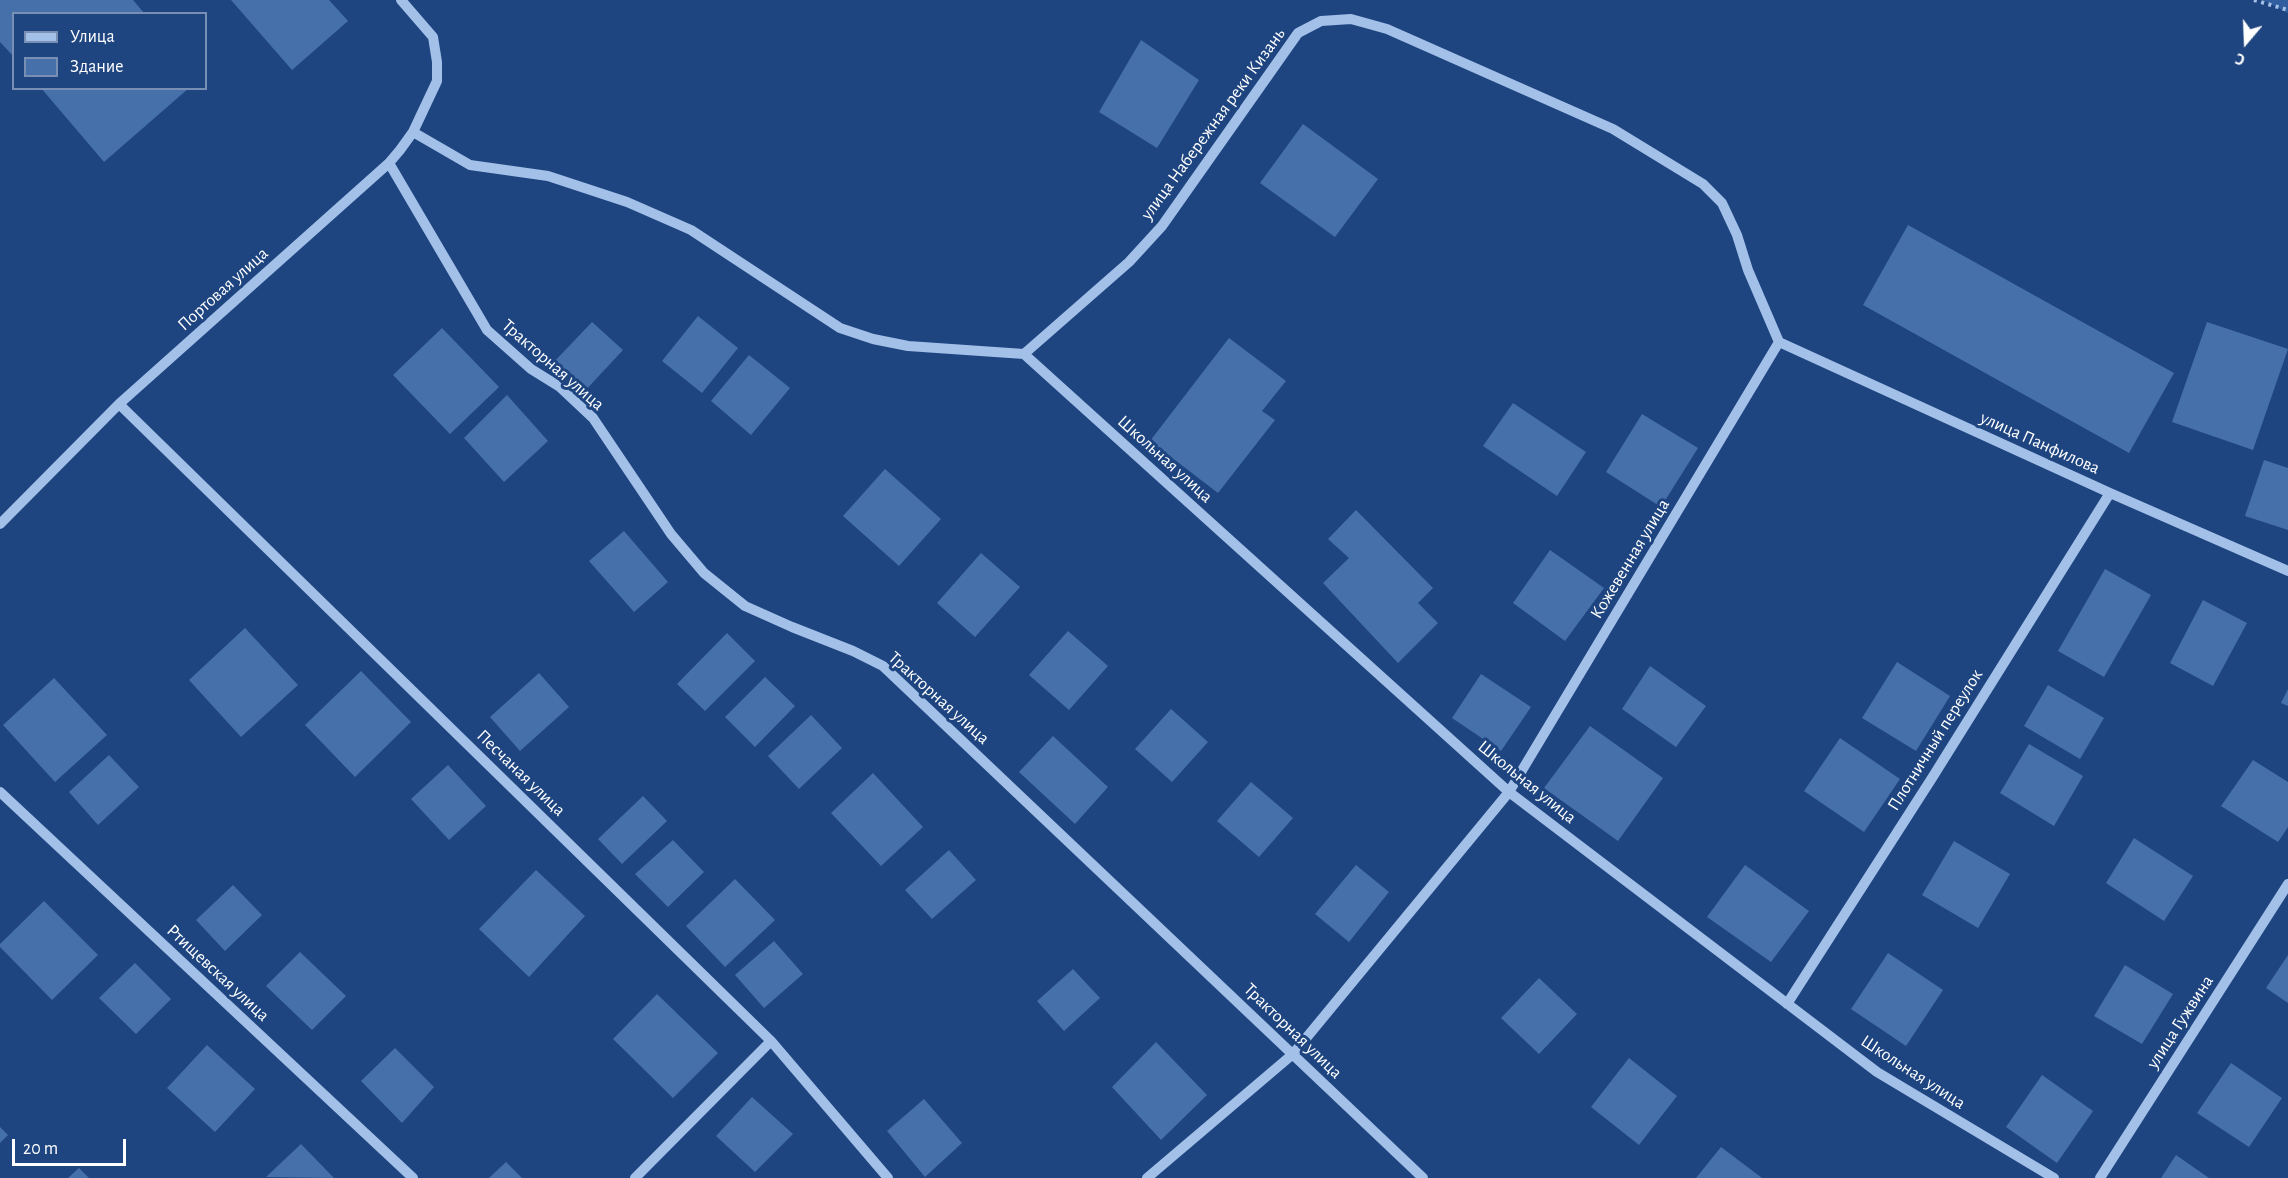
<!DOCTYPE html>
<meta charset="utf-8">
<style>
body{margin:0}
#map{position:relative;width:2288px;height:1178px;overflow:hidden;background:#1e4580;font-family:"Alegreya Sans",sans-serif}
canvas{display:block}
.legend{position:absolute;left:12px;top:12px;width:195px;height:78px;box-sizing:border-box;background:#1e4580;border:2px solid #788fb3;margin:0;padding:8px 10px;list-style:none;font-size:18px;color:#fff}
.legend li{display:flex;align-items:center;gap:12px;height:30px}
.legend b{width:30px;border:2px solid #788fb3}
.north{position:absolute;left:2216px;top:12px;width:60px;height:60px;-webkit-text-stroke:4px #1e4580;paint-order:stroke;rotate:199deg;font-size:16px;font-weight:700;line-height:24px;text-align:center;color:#fff}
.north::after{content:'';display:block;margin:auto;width:21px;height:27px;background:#fff;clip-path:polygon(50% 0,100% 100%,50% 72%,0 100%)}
.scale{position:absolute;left:12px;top:1139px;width:114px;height:27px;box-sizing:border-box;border:3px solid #fff;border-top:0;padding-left:8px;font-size:18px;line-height:21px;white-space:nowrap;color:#fff;-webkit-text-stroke:4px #1e4580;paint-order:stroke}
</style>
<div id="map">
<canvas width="2288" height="1178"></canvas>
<ul class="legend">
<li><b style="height:8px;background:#a3c0e9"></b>Улица</li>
<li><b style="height:16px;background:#4670aa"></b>Здание</li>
</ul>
<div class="north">С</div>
<div class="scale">20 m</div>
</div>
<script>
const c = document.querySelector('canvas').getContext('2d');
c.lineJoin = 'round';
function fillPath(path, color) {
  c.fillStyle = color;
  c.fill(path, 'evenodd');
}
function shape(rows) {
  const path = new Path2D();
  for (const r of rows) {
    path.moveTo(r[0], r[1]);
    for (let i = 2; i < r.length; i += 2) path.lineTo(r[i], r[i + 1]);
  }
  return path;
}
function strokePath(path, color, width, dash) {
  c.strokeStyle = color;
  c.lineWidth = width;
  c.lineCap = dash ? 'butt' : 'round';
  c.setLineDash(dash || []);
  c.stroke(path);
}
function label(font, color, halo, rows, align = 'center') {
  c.font = font + ' "Alegreya Sans",sans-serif';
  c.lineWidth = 6;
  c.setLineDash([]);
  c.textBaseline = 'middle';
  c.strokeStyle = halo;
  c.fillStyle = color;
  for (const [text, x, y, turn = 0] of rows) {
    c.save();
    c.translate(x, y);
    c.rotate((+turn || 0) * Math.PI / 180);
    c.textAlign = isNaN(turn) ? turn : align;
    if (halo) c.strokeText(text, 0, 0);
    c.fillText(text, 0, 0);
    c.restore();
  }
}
fillPath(shape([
 [2263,0,2288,0,2288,13]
]), '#315e9f');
fillPath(shape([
 [0,0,133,0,145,14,14,14,14,57,0,42],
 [231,0,329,0,348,21,292,70],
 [1141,40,1199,80,1157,148,1099,112],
 [41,88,189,88,104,162],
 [1303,124,1378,179,1335,237,1260,183],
 [1908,225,2174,373,2129,453,1863,305],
 [698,316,738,348,702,393,662,361],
 [592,322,623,350,583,393,552,364],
 [2207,322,2288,349,2253,450,2172,422],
 [442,328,499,387,450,434,393,375],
 [1229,338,1286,381,1262,411,1275,420,1218,493,1150,441],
 [749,355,790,388,751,435,711,401],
 [507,395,548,441,504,482,464,438],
 [1513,403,1586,452,1557,496,1483,446],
 [1642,414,1698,448,1661,507,1606,472],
 [2264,460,2288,468,2288,530,2245,516],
 [885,469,941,519,899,566,843,516],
 [1356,510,1433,588,1418,603,1438,623,1398,663,1323,583,1349,558,1328,539],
 [624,531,668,582,634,612,589,561],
 [1550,550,1604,588,1565,641,1513,603],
 [981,553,1020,587,975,637,937,603],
 [2105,569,2151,595,2104,677,2058,651],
 [2203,600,2247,623,2213,686,2170,663],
 [245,628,298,685,241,737,189,680],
 [1068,631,1108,666,1069,710,1029,675],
 [727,633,755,661,705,711,677,684],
 [1897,662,1950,696,1916,751,1862,718],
 [1650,666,1706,706,1676,747,1622,709],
 [361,671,411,722,355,777,305,725],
 [539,673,569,707,520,751,490,717],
 [1481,674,1531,707,1501,751,1452,718],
 [765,677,795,706,755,747,725,717],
 [54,678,107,735,55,782,3,725],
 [2048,685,2104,718,2080,759,2024,726],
 [2288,689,2288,706,2281,703],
 [1171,709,1208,742,1172,782,1135,749],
 [811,715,842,748,799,789,768,756],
 [1590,726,1663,778,1618,841,1544,788],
 [1053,736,1108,787,1075,824,1019,772],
 [1840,738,1900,779,1864,832,1804,791],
 [2029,744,2083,776,2054,826,2000,793],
 [109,755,139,787,98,825,69,792],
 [2253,760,2288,782,2288,827,2278,842,2221,806],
 [448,765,486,806,449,840,411,799],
 [873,773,923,827,881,866,831,813],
 [1251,782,1293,818,1259,857,1217,821],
 [643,796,667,821,622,864,598,839],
 [2134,838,2193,876,2164,921,2106,883],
 [673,840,704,872,668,907,635,874],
 [1954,841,2010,874,1978,928,1922,895],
 [949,850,976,880,932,919,905,890],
 [1356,865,1389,892,1349,942,1315,914],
 [1745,865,1809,911,1771,962,1707,917],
 [536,870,585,916,529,977,479,929],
 [735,879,775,920,725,967,686,926],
 [233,885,262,915,225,951,196,920],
 [44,901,98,955,52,1000,0,947,0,944],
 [774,941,803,974,764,1008,735,975],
 [300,952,346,996,312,1030,266,986],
 [1888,953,1943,990,1906,1046,1851,1009],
 [2288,955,2288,1003,2266,988],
 [135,963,171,999,136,1034,99,998],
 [2125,965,2173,994,2142,1044,2094,1016],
 [1073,969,1100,998,1064,1031,1037,1001],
 [1539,978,1577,1014,1539,1054,1501,1018],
 [657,994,718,1053,673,1098,613,1039],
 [1156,1042,1207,1095,1161,1140,1112,1087],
 [207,1045,255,1089,215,1132,167,1088],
 [395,1048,434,1087,402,1123,361,1081],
 [1629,1058,1677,1096,1639,1145,1591,1107],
 [2231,1063,2282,1098,2249,1147,2197,1113],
 [2042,1075,2093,1111,2057,1163,2006,1127],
 [752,1097,793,1134,755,1172,716,1136],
 [924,1099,962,1143,925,1177,887,1131],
 [0,1127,8,1135,0,1143],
 [301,1144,334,1178,266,1177],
 [1721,1147,1762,1178,1696,1178],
 [2176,1155,2209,1178,2161,1178],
 [506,1162,522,1178,489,1178],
 [79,1168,89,1178,68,1178]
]), '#4670aa');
strokePath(shape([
 [2254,0,2288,10]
]), '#a3c0e9', 4, [3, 4.5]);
strokePath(shape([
 [413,132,470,165,548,176,627,202,691,230,840,328,873,339,908,346,1024,354,1129,262,1162,226,1298,33,1321,21,1351,19,1387,29,1613,129,1703,184,1722,203,1737,235,1748,270,1779,342],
 [389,163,487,330,531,369,560,387,593,418,671,534,704,573,745,606,792,627,853,651,883,666,1423,1178],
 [1779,342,2110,493,2288,571],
 [1024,354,1509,792,1877,1072,2054,1178],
 [119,404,771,1041,888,1178],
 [0,524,119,404,389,163,400,150,413,132,437,81,437,62,433,37,401,0],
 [0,792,413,1178],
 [1787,1004,1932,778,2110,493],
 [635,1178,771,1041],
 [1147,1178,1293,1054,1509,792,1779,342],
 [2100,1178,2288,884]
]), '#a3c0e9', 10);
label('18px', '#fff', '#1e4580', [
 ["улица Набережная реки Кизань",1213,124,-54],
 ["Портовая улица",223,289,-42],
 ["Тракторная улица",553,365,41],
 ["улица Панфилова",2040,443,24],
 ["Школьная улица",1165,459,42],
 ["Кожевенная улица",1630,559,-59],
 ["Тракторная улица",939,698,42],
 ["Плотничный переулок",1935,740,-58],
 ["Песчаная улица",521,773,44],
 ["Школьная улица",1527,782,39],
 ["Ртищевская улица",218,973,43],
 ["улица Гужвина",2180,1022,-57],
 ["Тракторная улица",1293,1031,44],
 ["Школьная улица",1913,1072,33]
]);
</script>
